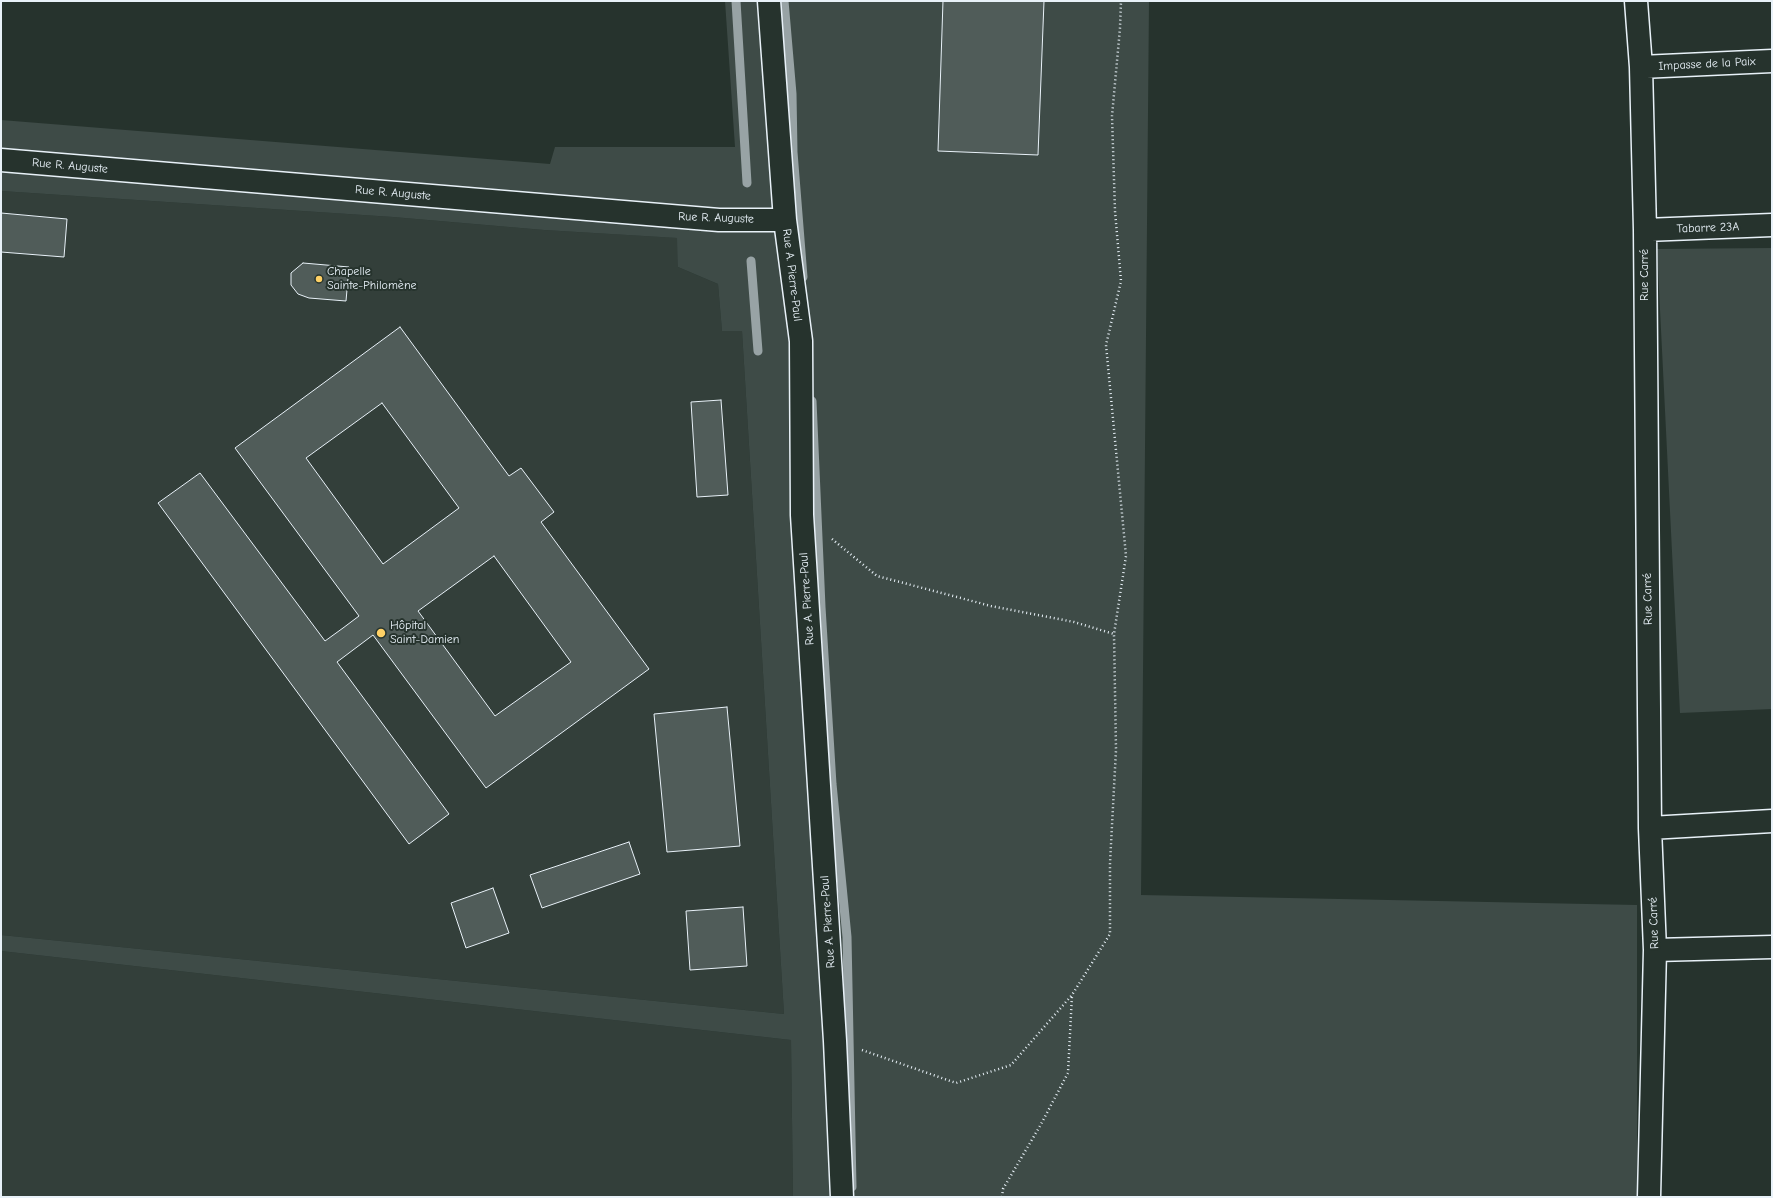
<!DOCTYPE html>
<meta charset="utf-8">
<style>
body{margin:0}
#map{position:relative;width:1773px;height:1198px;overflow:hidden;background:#26332d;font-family:"Comic Neue",sans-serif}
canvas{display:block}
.frame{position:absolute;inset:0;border:2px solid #e8f1f8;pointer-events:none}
</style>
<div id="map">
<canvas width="1773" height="1198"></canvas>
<div class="frame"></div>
</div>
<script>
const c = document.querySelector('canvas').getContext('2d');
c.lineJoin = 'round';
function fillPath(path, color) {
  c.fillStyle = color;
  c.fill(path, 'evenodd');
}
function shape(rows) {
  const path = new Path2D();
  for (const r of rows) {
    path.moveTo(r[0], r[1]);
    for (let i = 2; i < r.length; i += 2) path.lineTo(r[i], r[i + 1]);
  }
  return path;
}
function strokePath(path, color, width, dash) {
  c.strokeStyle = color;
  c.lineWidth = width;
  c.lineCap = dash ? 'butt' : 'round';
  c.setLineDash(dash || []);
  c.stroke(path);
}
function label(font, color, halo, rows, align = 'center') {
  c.font = font + ' "Comic Neue",sans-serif';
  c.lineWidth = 4;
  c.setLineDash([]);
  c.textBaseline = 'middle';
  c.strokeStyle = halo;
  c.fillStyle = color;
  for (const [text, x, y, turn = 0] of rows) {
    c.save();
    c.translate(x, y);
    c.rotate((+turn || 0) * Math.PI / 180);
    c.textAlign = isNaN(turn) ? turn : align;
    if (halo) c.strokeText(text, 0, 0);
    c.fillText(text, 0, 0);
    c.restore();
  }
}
fillPath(shape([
 [1,191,393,217,544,230,678,238,678,267,718,284,722,331,742,331,784,1014,1,935],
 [1,951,791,1040,793,1197,1,1197]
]), '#333f3a');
fillPath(shape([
 [725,1,1149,1,1141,895,1637,905,1637,1197,793,1197,791,1040,1,951,1,935,784,1014,742,331,722,331,718,284,678,267,677,238,544,230,393,217,1,191,1,120,550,164,555,147,735,147],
 [1772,248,1772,709,1680,713,1657,249]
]), '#3e4b47');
strokePath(shape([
 [736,1,747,183],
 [784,1,792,94,793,152,803,277],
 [751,261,758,351],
 [812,401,821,607,832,784,847,937,852,1187]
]), '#98a3a5', 9);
const building = shape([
 [943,1,1044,1,1038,155,938,151,943,1],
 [1,213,67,219,64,257,1,252,1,213],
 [303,263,349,267,346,301,309,298,298,294,291,285,291,273,303,263],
 [400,327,509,476,521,468,554,512,541,522,649,669,486,788,373,635,337,662,449,814,409,844,158,503,200,473,325,641,343,628,359,616,235,448,400,327],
 [382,403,459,508,383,564,306,458,382,403],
 [494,556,571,662,495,716,418,611,494,556],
 [721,400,728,495,697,497,691,402,721,400],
 [727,707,740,846,667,852,654,714,727,707],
 [629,842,640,874,542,908,530,875,629,842],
 [493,888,509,933,466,948,451,903,493,888],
 [743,907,747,966,690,970,686,911,743,907]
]);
fillPath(building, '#505c59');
strokePath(building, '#e8f1f8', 1);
const minor = shape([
 [769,1,785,220,801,341,802,515,835,1041,842,1197],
 [1636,1,1641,67,1645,230,1650,828,1655,950,1649,1197],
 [1641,67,1772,61],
 [1,160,719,220,785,220],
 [1645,230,1772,225],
 [1650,828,1772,821],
 [1655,950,1772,947]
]);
strokePath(minor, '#e8f1f8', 25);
strokePath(shape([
 [832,539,877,576,991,606,1074,622,1114,634],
 [862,1050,956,1083,1011,1065,1072,995,1110,934,1110,863,1116,750,1114,634,1126,556,1106,345,1121,281,1115,211,1112,116,1120,28,1121,1],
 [1002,1197,1003,1189,1040,1126,1068,1073,1072,995]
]), '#e8f1f8', 2.5, [1, 3]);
strokePath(minor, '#26332d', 22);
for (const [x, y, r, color] of [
 [319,279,4,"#ffd166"],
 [381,633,5,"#ffd166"]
]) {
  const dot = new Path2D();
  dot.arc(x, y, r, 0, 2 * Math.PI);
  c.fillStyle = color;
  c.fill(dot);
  strokePath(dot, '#26332d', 1.5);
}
label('12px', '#e8f1f8', '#26332d', [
 ["Impasse de la Paix",1707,64,-3],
 ["Rue R. Auguste",70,166,5],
 ["Rue R. Auguste",393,193,5],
 ["Rue R. Auguste",716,218,2],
 ["Tabarre 23A",1708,228,-2],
 ["Rue A. Pierre-Paul",792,275,83],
 ["Rue Carré",1645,275,-90],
 ["Rue A. Pierre-Paul",807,599,-94],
 ["Rue Carré",1648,599,-91],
 ["Rue A. Pierre-Paul",828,922,-94],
 ["Rue Carré",1654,923,-92]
]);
label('12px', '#e8f1f8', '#26332d', [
 ["Chapelle",327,272],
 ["Sainte-Philomène",327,286],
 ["Hôpital",390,626],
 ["Saint-Damien",390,640]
], 'left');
</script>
